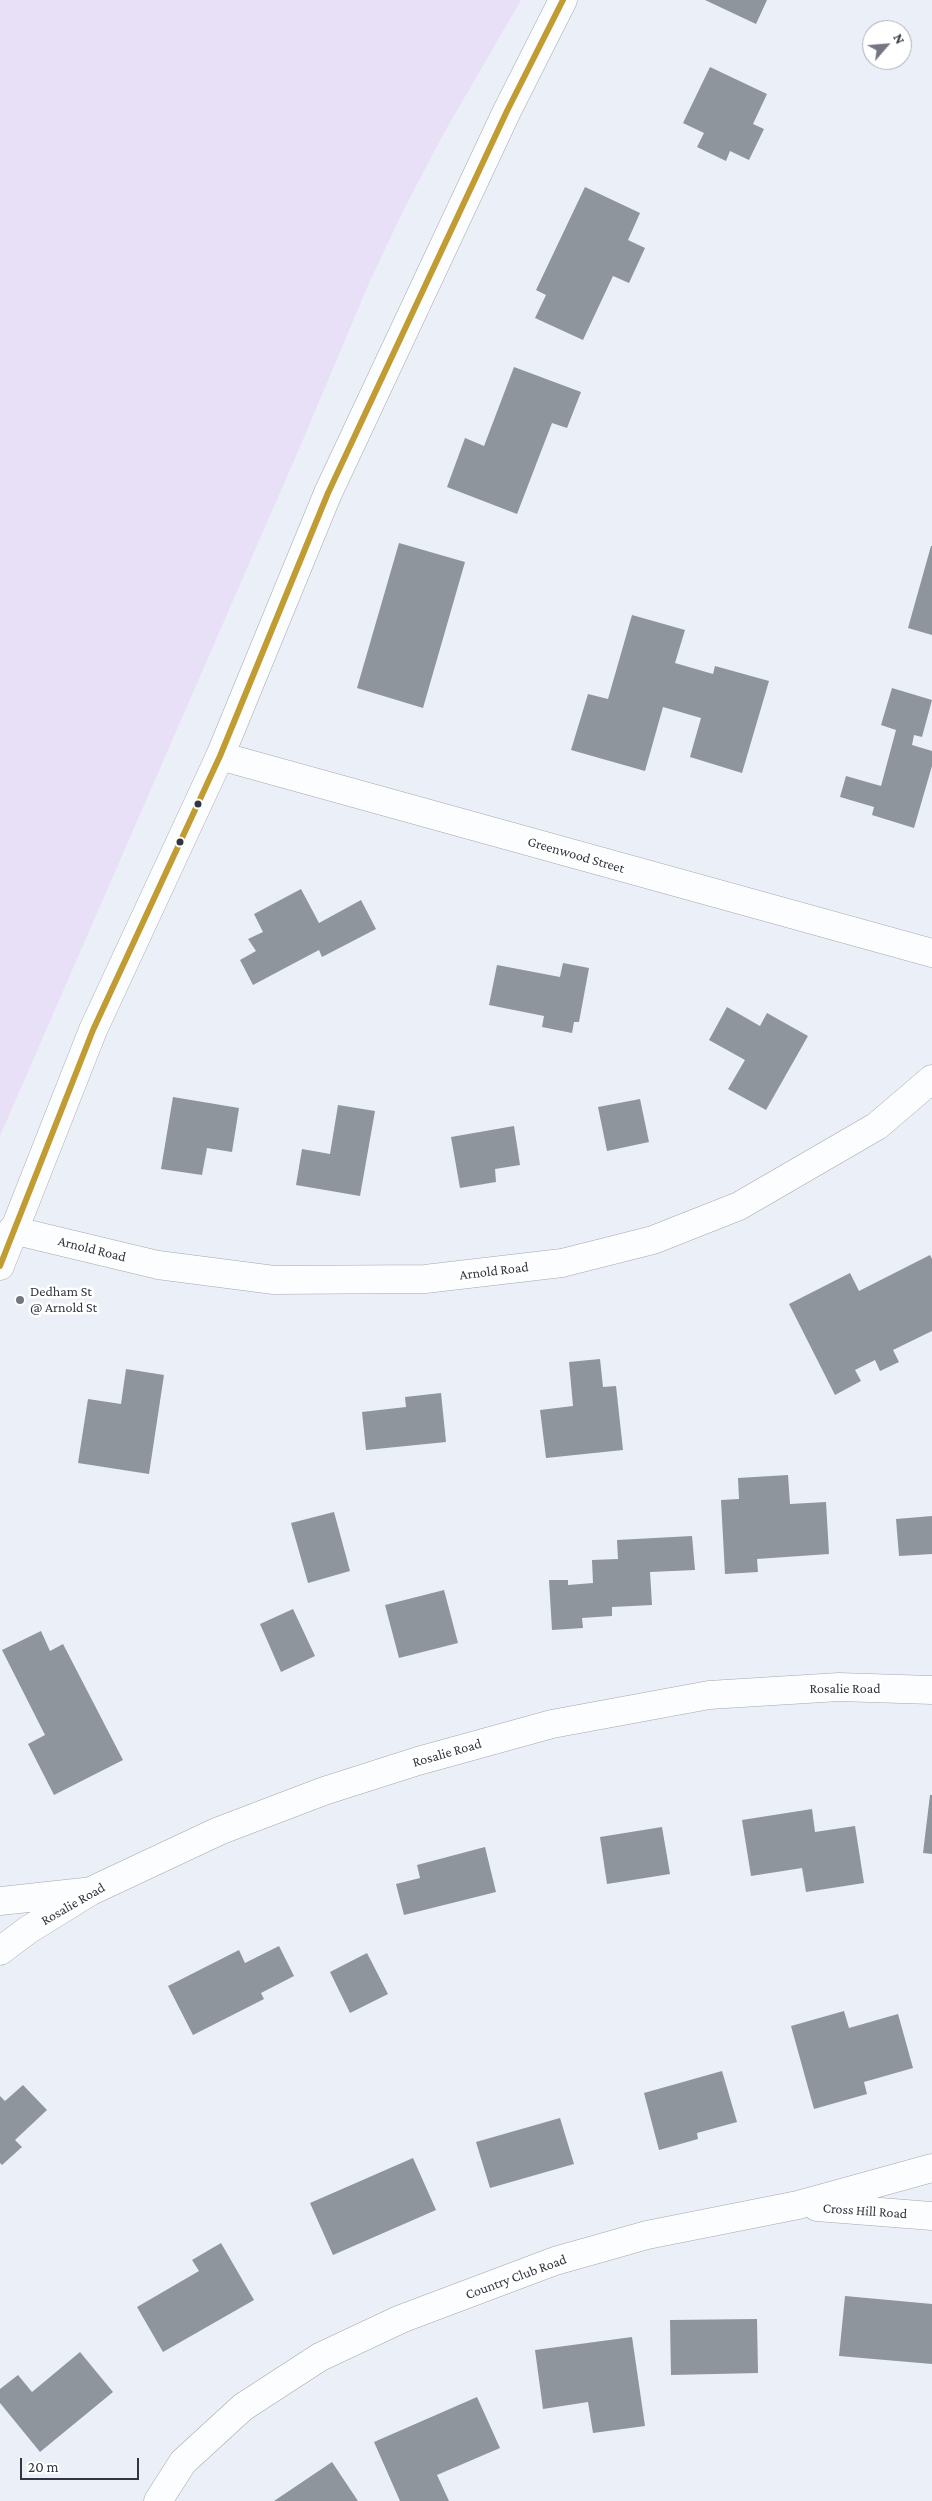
<!DOCTYPE html>
<style>
body{margin:0}
#map{position:relative;width:932px;height:2501px;overflow:hidden;background:#ebeff8;font-family:"Crimson Pro",serif}
canvas{display:block}
.north{position:absolute;left:862px;top:20px;width:50px;height:50px;box-sizing:border-box;background:#fff;border:1px solid #adafb3;border-radius:50%;rotate:63deg;font-size:14px;font-weight:700;line-height:20px;text-align:center;color:#313640}
.north::after{content:'';display:block;margin:auto;width:18px;height:22px;background:#727780;clip-path:polygon(50% 0,100% 100%,50% 72%,0 100%)}
.scale{position:absolute;left:20px;top:2458px;width:119px;height:22px;box-sizing:border-box;border:2px solid #313640;border-top:0;padding-left:6px;font-size:15px;line-height:18px;white-space:nowrap;color:#313640;-webkit-text-stroke:4px #fff;paint-order:stroke}
</style>
<div id="map">
<canvas width="932" height="2501"></canvas>
<div class="north">N</div>
<div class="scale">20 m</div>
</div>
<script>
const c = document.querySelector('canvas').getContext('2d');
c.lineJoin = 'round';
function fillPath(path, color) {
  c.fillStyle = color;
  c.fill(path, 'evenodd');
}
function shape(rows) {
  const path = new Path2D();
  for (const r of rows) {
    path.moveTo(r[0], r[1]);
    for (let i = 2; i < r.length; i += 2) path.lineTo(r[i], r[i + 1]);
  }
  return path;
}
function strokePath(path, color, width, dash) {
  c.strokeStyle = color;
  c.lineWidth = width;
  c.lineCap = dash ? 'butt' : 'round';
  c.setLineDash(dash || []);
  c.stroke(path);
}
function label(font, color, halo, rows, align = 'center') {
  c.font = font + ' "Crimson Pro",serif';
  c.lineWidth = 5;
  c.setLineDash([]);
  c.textBaseline = 'middle';
  c.strokeStyle = halo;
  c.fillStyle = color;
  for (const [text, x, y, turn = 0] of rows) {
    c.save();
    c.translate(x, y);
    c.rotate((+turn || 0) * Math.PI / 180);
    c.textAlign = isNaN(turn) ? turn : align;
    if (halo) c.strokeText(text, 0, 0);
    c.fillText(text, 0, 0);
    c.restore();
  }
}
fillPath(shape([
 [0,0,521,0,445,131,405,207,369,283,302,442,0,1136]
]), '#e8e0f6');
fillPath(shape([
 [705,0,767,0,756,24],
 [710,67,767,94,753,124,764,129,749,160,730,151,726,161,697,147,704,133,683,123],
 [585,187,640,213,628,240,645,248,629,283,613,276,583,340,535,318,546,295,536,290],
 [514,367,581,392,567,428,552,423,517,514,447,487,465,438,484,446],
 [399,543,465,562,423,708,357,688],
 [931,546,932,546,932,635,908,628],
 [632,615,685,630,675,663,713,674,715,666,769,681,742,773,690,757,701,718,663,707,645,771,571,750,588,694,608,699],
 [892,688,932,700,922,737,914,735,912,745,932,751,932,766,914,828,872,815,874,807,840,797,846,776,881,786,896,730,881,725],
 [301,889,319,923,361,900,376,929,322,957,319,950,253,985,240,960,256,951,248,939,263,932,254,914],
 [563,963,589,968,579,1022,574,1022,572,1033,542,1027,544,1016,489,1005,497,965,560,977],
 [727,1007,760,1026,767,1013,808,1036,766,1110,728,1089,745,1060,709,1040],
 [173,1097,239,1108,232,1152,207,1148,202,1175,161,1169],
 [640,1099,649,1142,607,1151,598,1107],
 [338,1105,375,1111,360,1196,296,1185,302,1149,330,1154],
 [514,1126,520,1165,495,1169,496,1182,460,1188,451,1137],
 [930,1255,932,1259,932,1331,893,1350,899,1362,880,1371,875,1360,855,1370,861,1381,835,1395,789,1304,850,1273,859,1291],
 [600,1359,603,1387,616,1386,623,1450,546,1458,540,1410,573,1406,569,1362],
 [126,1369,164,1375,149,1474,78,1463,88,1399,121,1404],
 [441,1393,446,1442,366,1450,362,1412,406,1407,405,1397],
 [788,1475,790,1504,826,1502,829,1554,757,1559,758,1572,725,1574,721,1500,739,1499,738,1478],
 [334,1512,350,1571,308,1583,291,1523],
 [932,1516,932,1554,899,1556,896,1519],
 [692,1536,695,1570,650,1572,652,1605,612,1607,612,1616,582,1618,583,1628,552,1630,549,1580,568,1580,568,1585,593,1583,592,1560,618,1559,617,1540],
 [444,1590,458,1643,399,1658,385,1605],
 [293,1609,315,1656,281,1672,260,1624],
 [41,1631,50,1651,63,1644,123,1760,54,1795,28,1744,45,1735,2,1650],
 [930,1795,932,1795,932,1854,923,1853],
 [812,1809,815,1832,855,1826,864,1883,806,1892,802,1868,751,1876,742,1820],
 [662,1827,670,1874,607,1884,600,1837],
 [485,1847,496,1892,404,1915,396,1884,420,1878,417,1865],
 [279,1946,294,1976,261,1993,264,1999,193,2035,168,1986,239,1950,245,1963],
 [367,1953,388,1994,350,2013,330,1972],
 [844,2011,849,2028,898,2014,913,2068,864,2082,867,2094,814,2109,791,2026],
 [722,2071,737,2122,697,2133,698,2139,659,2150,644,2093],
 [23,2085,47,2110,15,2140,22,2147,2,2165,0,2163,0,2096,5,2101],
 [560,2118,574,2164,490,2188,476,2142],
 [413,2158,436,2210,333,2255,310,2203],
 [221,2243,254,2300,163,2352,137,2307,199,2271,192,2260],
 [845,2296,932,2304,932,2364,839,2356],
 [757,2319,758,2373,671,2375,670,2320],
 [632,2337,645,2426,593,2433,588,2402,543,2409,535,2350],
 [80,2352,113,2392,40,2452,0,2403,0,2389,18,2375,32,2392],
 [477,2397,500,2448,437,2475,449,2501,400,2501,374,2442],
 [332,2462,358,2501,274,2501]
]), '#8f959c');
const minor = shape([
 [12,1230,158,1265,274,1280,425,1279,562,1263,653,1240,739,1206,877,1126,932,1079],
 [0,1901,84,1892],
 [0,1951,28,1930,91,1891,219,1831,324,1791,418,1761,552,1724,709,1695,839,1687,932,1690],
 [817,2207,932,2216],
 [158,2501,183,2462,243,2407,320,2357,401,2319,555,2261,647,2235,798,2205,932,2168]
]);
const tertiary = shape([
 [220,756,932,953]
]);
const secondary = shape([
 [0,1266,93,1030,220,756,328,493,507,111,563,0]
]);
strokePath(minor, '#a4a7af', 29);
strokePath(tertiary, '#a4a7af', 29);
strokePath(secondary, '#a4a7af', 29);
strokePath(minor, '#fcfdfe', 28);
strokePath(tertiary, '#fcfdfe', 28);
strokePath(secondary, '#fcfdfe', 28);
strokePath(shape([
 [0,1266,93,1030,220,756,328,493,507,111,563,0]
]), '#c19c32', 6);
for (const [x, y, r, color] of [
 [198,804,4.5,"#313640"],
 [180,842,4.5,"#313640"],
 [20,1300,5,"#727780"]
]) {
  const dot = new Path2D();
  dot.arc(x, y, r, 0, 2 * Math.PI);
  c.fillStyle = color;
  c.fill(dot);
  strokePath(dot, '#fff', 2);
}
label('14px', '#313640', '#fff', [
 ["Greenwood Street",576,855,16],
 ["Arnold Road",92,1249,14],
 ["Arnold Road",494,1271,-7],
 ["Rosalie Road",845,1689],
 ["Rosalie Road",447,1753,-16],
 ["Rosalie Road",73,1904,-30],
 ["Cross Hill Road",865,2211,4],
 ["Country Club Road",516,2277,-20]
]);
label('14px', '#313640', '#fff', [
 ["Dedham St",30,1292],
 ["@ Arnold St",30,1308]
], 'left');
</script>
